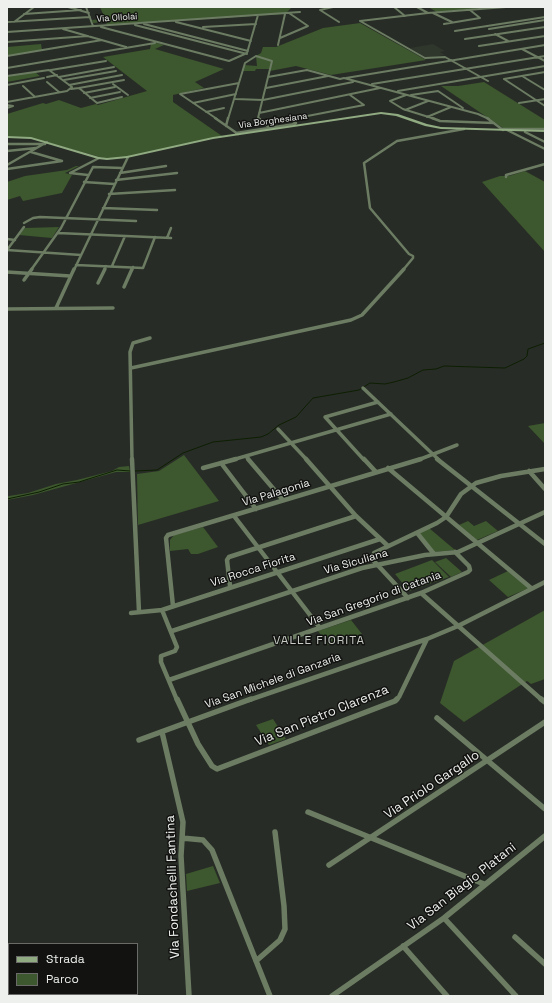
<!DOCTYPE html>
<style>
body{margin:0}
#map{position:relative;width:552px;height:1003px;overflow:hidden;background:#282c26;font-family:"Space Grotesk",sans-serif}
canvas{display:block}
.frame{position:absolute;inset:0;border:8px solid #edf0ec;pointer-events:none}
.legend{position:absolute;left:8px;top:943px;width:130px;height:52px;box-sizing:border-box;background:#121311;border:1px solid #6a6b69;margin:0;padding:5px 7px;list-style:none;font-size:12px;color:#edf0ec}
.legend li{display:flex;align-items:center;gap:8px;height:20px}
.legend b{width:20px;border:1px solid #6a6b69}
</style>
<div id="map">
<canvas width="552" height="1003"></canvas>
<div class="frame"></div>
<ul class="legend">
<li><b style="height:5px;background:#90aa81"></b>Strada</li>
<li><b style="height:11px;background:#3d572e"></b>Parco</li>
</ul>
</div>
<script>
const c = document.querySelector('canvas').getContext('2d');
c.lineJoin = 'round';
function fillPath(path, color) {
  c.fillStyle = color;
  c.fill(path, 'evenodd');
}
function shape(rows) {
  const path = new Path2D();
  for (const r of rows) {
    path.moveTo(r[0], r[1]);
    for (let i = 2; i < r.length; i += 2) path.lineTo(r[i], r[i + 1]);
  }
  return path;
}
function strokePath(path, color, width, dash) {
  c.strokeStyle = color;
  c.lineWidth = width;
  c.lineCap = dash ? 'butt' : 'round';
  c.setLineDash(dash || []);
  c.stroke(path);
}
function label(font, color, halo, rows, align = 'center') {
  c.font = font + ' "Space Grotesk",sans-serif';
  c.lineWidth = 3;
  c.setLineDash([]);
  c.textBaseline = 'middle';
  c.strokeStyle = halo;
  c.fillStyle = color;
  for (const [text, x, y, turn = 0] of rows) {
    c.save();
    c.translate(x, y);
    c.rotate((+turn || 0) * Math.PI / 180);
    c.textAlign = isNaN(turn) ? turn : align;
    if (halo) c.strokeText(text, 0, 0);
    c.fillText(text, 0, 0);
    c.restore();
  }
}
fillPath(shape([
 [433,44,445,51,440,52,445,55,427,58,410,48]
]), '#2f362b');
fillPath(shape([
 [100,7,292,7,285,14,107,25,106,22,93,23,92,20,105,19],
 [428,7,497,7,437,12],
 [360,23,426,60,331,75,296,66,270,71,270,69,256,69,255,71,243,71,244,65,257,66,256,56,261,53,263,47,276,47,323,28],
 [157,43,164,45,155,49,224,69,195,82,204,88,173,95,173,102,222,136,127,157,107,159,28,137,7,137,7,114,43,103,46,104,59,100,81,108,96,104,98,105,147,91,103,57,150,49,151,44],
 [41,44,42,50,7,56,7,47],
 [35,72,40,76,7,82,7,76],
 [484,82,545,120,545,129,503,128,441,86,458,86],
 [76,166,79,166,65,173,72,175,62,193,23,201,20,196,7,200,7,182,25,176,67,170],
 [525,171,545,182,545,252,482,182,500,176,509,176],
 [59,227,52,238,19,235,25,228],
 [545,423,545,444,528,426],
 [184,455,219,501,138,525,137,474,159,471],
 [129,466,130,472,116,472,33,495,7,500,7,497,9,496,28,493,56,484,77,480,112,471,119,467],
 [468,521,474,526,486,521,498,531,477,540,459,525],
 [203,527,218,547,198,554,191,554,188,549,170,551,170,540,174,535],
 [429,528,455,550,434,552,418,534],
 [446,558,462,572,451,577,435,562],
 [432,560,449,577,409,591,395,574],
 [508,571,529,588,508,597,489,580],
 [545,610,545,679,531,684,527,681,464,722,440,703,454,661],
 [351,620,362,634,328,645,318,631],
 [273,719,286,739,269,745,256,725],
 [213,866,220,883,187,891,186,874]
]), '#3d572e');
strokePath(shape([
 [135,471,157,470,183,453,213,442,261,437,268,434,279,425,296,417,313,398,359,390,370,383,385,384,394,382,408,378,423,370,436,369,444,366,505,368,524,359,527,356,528,349,545,343],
 [7,499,39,492,63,484,79,482,117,470,130,471]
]), '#0d1f02', 1);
strokePath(shape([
 [68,7,89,13],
 [86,7,93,26],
 [333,7,320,10,339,22],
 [394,7,405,16],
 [417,7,428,13],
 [433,13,452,22],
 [24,14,81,10],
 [360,21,428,13,506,7],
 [360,21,425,58,445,57,488,81],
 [7,22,90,17],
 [14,22,34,7],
 [176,22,251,41],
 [144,24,248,51],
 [444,24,480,18,470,10],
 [135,25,247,54],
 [101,27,229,61,247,53,258,15],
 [203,27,256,24],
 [63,29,126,47],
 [489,29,545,20],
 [455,31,545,17],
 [7,32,300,12],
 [495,34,508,41],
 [280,38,308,26,289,13],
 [465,39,545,27],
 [7,42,88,36],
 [278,45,285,14],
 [479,46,545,36],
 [522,49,545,61],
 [7,56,102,40],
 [7,68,155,43],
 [51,70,106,61],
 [7,76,49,70,72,87,67,91,7,102],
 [522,76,545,90],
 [47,77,57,75],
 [59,77,114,67],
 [268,77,307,70,340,79,344,78,478,114,489,119],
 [346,78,545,45],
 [504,79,545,106],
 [504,79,545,72],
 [64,80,116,71],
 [47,82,59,92],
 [113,84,128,95],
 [372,84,545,56],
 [7,85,44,78],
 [69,85,122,75],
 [23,86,35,97],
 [79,88,124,80],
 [266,88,328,76],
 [71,89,79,88,97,103,122,97],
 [398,91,545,66],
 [84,93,115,87],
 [180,94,217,119],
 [180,94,239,83],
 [406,95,390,101,403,109,435,119],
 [411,95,438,91,463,108],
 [90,98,120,92],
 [235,99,263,100,353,82],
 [193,103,236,94],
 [519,103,545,99],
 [7,105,13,106,7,108],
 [405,110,428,101],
 [206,112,224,108],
 [259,113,380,88],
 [427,117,451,107],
 [228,119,245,63,256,56,272,61,258,118,260,119],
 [292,119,364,105,350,95]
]), '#6b7c62', 2);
strokePath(shape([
 [215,118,238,134],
 [258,118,270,128],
 [432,118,440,121,494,123],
 [487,118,503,130],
 [226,126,228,118],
 [501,129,545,129],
 [507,130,545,149],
 [525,132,545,142],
 [236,133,295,124,296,123,292,120,293,118],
 [7,144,45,144],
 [7,151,36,148],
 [7,165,47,142],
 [7,169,62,161,31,152],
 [120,173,166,166],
 [88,175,70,173,99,158],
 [506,177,506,175,545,164],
 [116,180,177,173],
 [84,182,114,184],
 [109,194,175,190],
 [103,208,157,210],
 [24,223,33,218,40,217,136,221],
 [58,233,171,238],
 [167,238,171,228],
 [7,239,15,240],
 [7,250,81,255],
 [7,250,24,227],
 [76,265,143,268,155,237],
 [112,266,125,236],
 [31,270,61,228,93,167,122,168],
 [74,270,128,157],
 [104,270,106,266],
 [132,270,133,267],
 [403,270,413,258,413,256,409,254,370,208,364,163,397,141,464,129]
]), '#6b7c62', 2.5);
strokePath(shape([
 [7,272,70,276],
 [24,280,32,269],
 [98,283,105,269],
 [124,287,132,269],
 [56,308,74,269],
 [7,309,113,308],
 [131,368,351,320,362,315,404,269],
 [363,388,439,460],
 [278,429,307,460],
 [246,456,249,460],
 [132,460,130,352,133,343,150,338],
 [232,460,391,414],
 [364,460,325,417,378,402],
 [418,460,457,445]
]), '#6b7c62', 3.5);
strokePath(shape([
 [132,459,139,612],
 [248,459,283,500],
 [306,459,356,516,388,546],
 [364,459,376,472],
 [437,459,545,544],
 [221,463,256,509],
 [203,468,236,459],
 [388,468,531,588],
 [529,471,545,489],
 [234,516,320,628],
 [418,534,434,554],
 [230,586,227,560,229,557,356,516],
 [421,593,542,700],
 [408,598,373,560,374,553,437,523,446,517,461,494,476,483,501,476,545,469],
 [173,606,166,538,168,535,421,459],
 [162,610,177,647,175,651,161,656,161,662,177,700],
 [131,613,162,610,380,539],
 [172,631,362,568,425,555,458,552,545,512],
 [169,680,421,593,468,572,470,570,469,566,455,552],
 [249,700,427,639,458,626,545,582],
 [396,700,399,697,427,639]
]), '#6b7c62', 4.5);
strokePath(shape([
 [177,699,198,744,212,766,217,769,395,701,397,699],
 [541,699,545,702],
 [437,718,545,809],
 [162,732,183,822,181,856,189,996],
 [139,740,251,699],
 [308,812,484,884],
 [182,838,203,840,212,850,270,996],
 [329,865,545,722],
 [444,918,516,996],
 [515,937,545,964],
 [403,946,447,996],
 [256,961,280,940,285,929,284,906,275,832],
 [332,996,444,918,545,836]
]), '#6b7c62', 5.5);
fillPath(shape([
 [381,112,398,114,427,124,441,127,545,130,545,132,441,129,425,126,396,116,381,114,213,139,127,158,107,160,98,159,31,139,7,138,7,136,31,137,99,157,107,158,127,156,213,137,381,112]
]), '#90aa81');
label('9px', '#edf0ec', '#121311', [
 ["Via Ollolai",117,18,-4],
 ["Via Borghesiana",273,121,-8]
]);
label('11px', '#edf0ec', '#121311', [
 ["Via Palagonia",276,493,-17],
 ["Via Siculiana",356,562,-16],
 ["Via Rocca Fiorita",253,570,-18],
 ["Via San Gregorio di Catania",374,599,-20],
 ["Via San Michele di Ganzaria",273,681,-20]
]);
c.letterSpacing = '1px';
label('12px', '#c6cbc4', '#121311', [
 ["VALLE FIORITA",319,641]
]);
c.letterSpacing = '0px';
label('13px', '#edf0ec', '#121311', [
 ["Via San Pietro Clarenza",322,716,-22],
 ["Via Priolo Gargallo",432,785,-34],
 ["Via Fondachelli Fantina",173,887,-92],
 ["Via San Biagio Platani",462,887,-38]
]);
</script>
